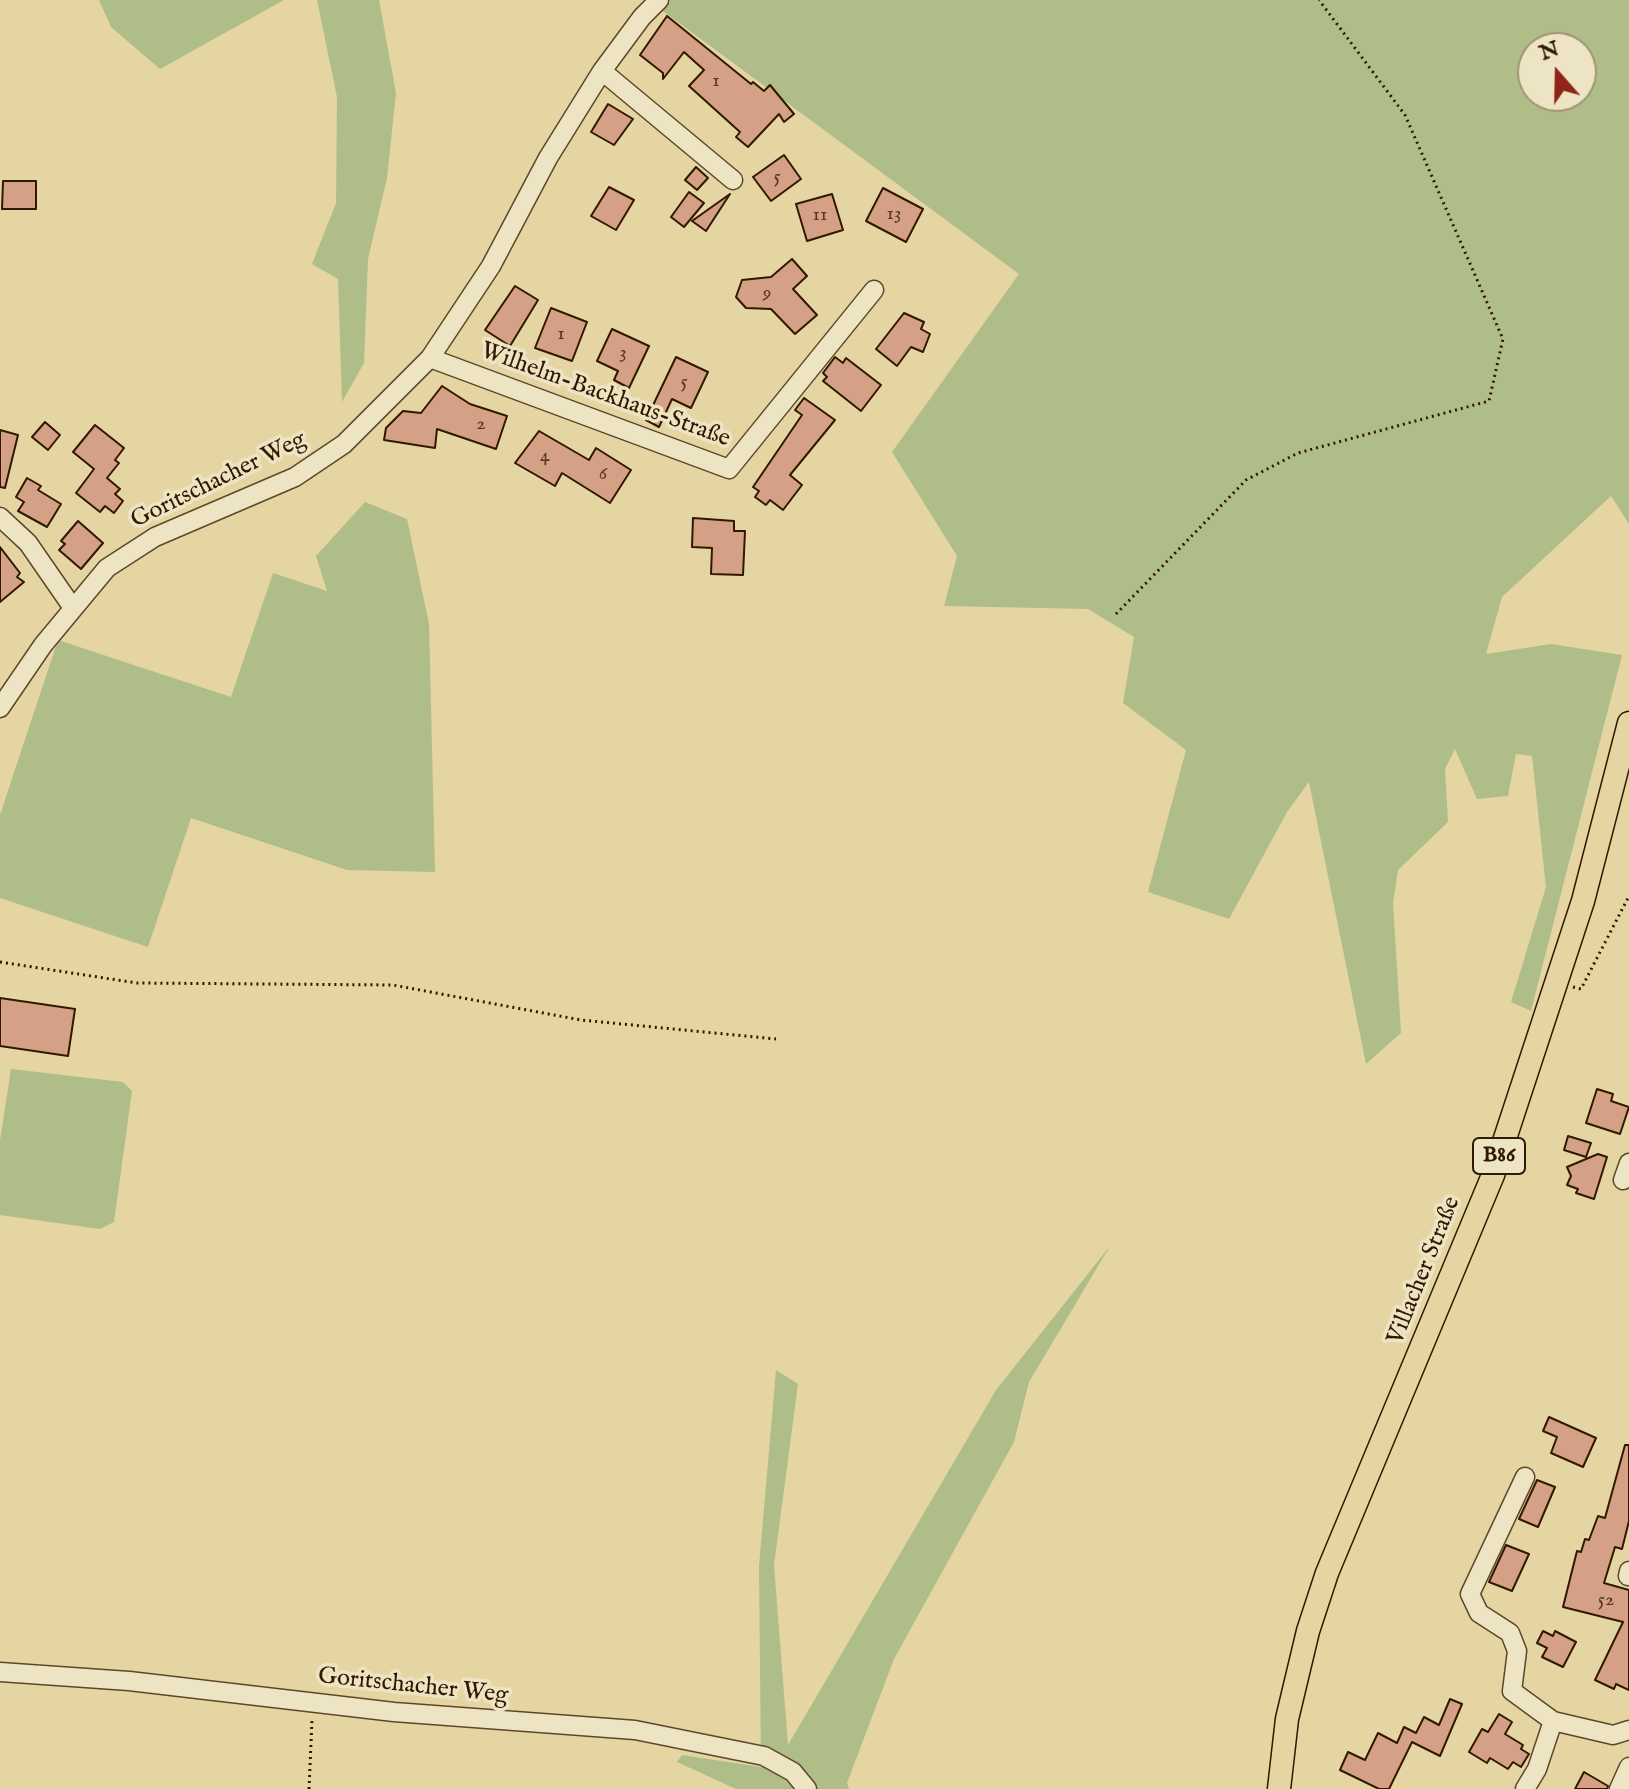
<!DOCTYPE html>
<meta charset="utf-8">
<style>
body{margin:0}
#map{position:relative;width:1629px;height:1789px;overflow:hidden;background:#e4d5a2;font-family:"IM FELL English",serif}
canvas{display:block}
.north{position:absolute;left:1517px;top:32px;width:80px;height:80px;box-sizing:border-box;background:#ede4c3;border:2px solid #a29275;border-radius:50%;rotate:340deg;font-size:22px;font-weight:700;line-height:32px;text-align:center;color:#311800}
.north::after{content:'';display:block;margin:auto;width:28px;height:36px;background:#8f2418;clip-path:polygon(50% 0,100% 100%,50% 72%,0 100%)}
</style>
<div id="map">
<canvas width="1629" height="1789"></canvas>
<div class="north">N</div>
</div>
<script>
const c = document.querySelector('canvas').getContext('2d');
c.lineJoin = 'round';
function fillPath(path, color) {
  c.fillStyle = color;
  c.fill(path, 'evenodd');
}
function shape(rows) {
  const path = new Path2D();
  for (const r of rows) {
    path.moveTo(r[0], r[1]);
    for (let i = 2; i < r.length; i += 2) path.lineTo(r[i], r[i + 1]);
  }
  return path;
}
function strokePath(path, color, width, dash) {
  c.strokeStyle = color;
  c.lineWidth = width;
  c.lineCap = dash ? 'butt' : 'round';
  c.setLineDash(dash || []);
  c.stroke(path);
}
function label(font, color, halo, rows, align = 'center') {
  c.font = font + ' "IM FELL English",serif';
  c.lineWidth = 7;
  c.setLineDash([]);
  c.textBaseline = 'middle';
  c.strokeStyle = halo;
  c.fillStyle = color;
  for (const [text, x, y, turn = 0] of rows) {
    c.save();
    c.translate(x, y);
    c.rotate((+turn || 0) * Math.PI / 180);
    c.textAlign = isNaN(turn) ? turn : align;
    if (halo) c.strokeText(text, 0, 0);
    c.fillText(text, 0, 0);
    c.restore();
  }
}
fillPath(shape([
 [99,0,284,0,160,69,111,27],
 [317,0,379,0,396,93,387,178,368,259,364,363,342,402,338,279,312,264,336,203,337,97],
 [648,0,1629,0,1629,524,1611,496,1502,597,1486,654,1551,644,1622,655,1531,1011,1511,1002,1546,887,1532,756,1516,754,1508,796,1477,799,1455,749,1445,769,1448,822,1398,870,1393,903,1401,1033,1366,1064,1309,782,1287,812,1229,919,1148,892,1186,750,1123,703,1134,637,1088,609,944,606,957,556,892,452,1019,274],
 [1533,48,1581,48,1581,96,1533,96],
 [365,502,407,519,429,624,435,872,347,870,191,818,148,947,0,898,0,815,58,640,231,697,273,573,327,591,316,556],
 [11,1069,123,1082,132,1091,114,1222,100,1229,0,1215,0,1140],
 [1110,1246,1029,1382,1014,1442,894,1659,847,1783,849,1789,736,1789,677,1762,682,1755,761,1767,759,1566,776,1370,798,1384,774,1565,788,1745,996,1390]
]), '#afbe89');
const building = shape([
 [667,16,751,84,753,82,764,91,770,85,794,114,784,122,779,114,748,147,736,137,740,132,689,86,704,70,684,52,663,79,663,73,640,55,667,16],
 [608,104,633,119,614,145,591,132,608,104],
 [784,155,801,179,771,201,753,177,784,155],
 [696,167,708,178,697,190,685,180,696,167],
 [3,181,36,181,36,209,2,209,3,181],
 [609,187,634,200,616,230,591,216,609,187],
 [883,188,923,209,906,242,866,221,883,188],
 [689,192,704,203,684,227,671,217,689,192],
 [730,194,706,231,692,221,730,194],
 [832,194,843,230,807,241,796,204,832,194],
 [792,259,807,276,793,289,817,315,795,334,771,309,746,308,736,297,742,280,771,277,792,259],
 [515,286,538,300,510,346,485,330,515,286],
 [551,308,587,322,572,361,535,348,551,308],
 [904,313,924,322,921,329,930,334,923,352,911,347,897,366,876,349,904,313],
 [612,329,649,346,629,388,614,380,618,371,597,361,612,329],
 [676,357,708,372,691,408,672,399,659,427,646,420,676,357],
 [835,357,843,363,846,358,881,385,861,411,823,381,827,377,823,373,835,357],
 [442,386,470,404,507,416,496,449,437,429,435,448,384,440,386,428,403,411,421,413,442,386],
 [804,398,835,420,790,475,802,485,783,510,770,500,766,505,755,497,759,491,753,487,802,415,795,410,804,398],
 [45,422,60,435,48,450,32,437,45,422],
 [95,425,124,448,115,460,119,463,107,478,120,489,115,494,123,501,114,513,105,506,100,512,76,493,94,469,73,452,95,425],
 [0,430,18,435,5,488,0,487,0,430],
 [539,431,589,460,596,448,631,470,610,503,562,473,555,486,515,463,539,431],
 [27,478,41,486,38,490,61,504,47,527,18,511,24,502,16,497,27,478],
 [693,518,734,521,734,531,745,531,743,575,711,574,712,548,692,547,693,518],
 [78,521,103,543,81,569,59,550,65,544,61,541,78,521],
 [0,547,20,573,17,577,24,582,0,602,0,547],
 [0,998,75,1009,68,1056,0,1046,0,998],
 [1597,1089,1613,1094,1611,1101,1629,1107,1620,1134,1586,1123,1597,1089],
 [1568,1136,1591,1143,1586,1157,1564,1150,1568,1136],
 [1598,1154,1607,1157,1594,1199,1576,1193,1578,1189,1567,1185,1571,1176,1567,1167,1598,1154],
 [1549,1417,1596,1438,1583,1467,1551,1453,1557,1437,1543,1431,1549,1417],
 [1625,1445,1629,1445,1629,1521,1622,1549,1615,1547,1604,1583,1629,1590,1629,1690,1616,1684,1614,1689,1595,1680,1623,1622,1563,1607,1577,1551,1581,1552,1585,1539,1589,1540,1598,1516,1605,1518,1625,1445],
 [1537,1480,1555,1487,1538,1527,1519,1519,1537,1480],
 [1506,1545,1529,1554,1512,1591,1489,1582,1506,1545],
 [1543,1631,1553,1636,1555,1631,1576,1642,1563,1667,1542,1657,1547,1648,1537,1643,1543,1631],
 [1450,1699,1462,1704,1440,1756,1412,1742,1389,1789,1379,1789,1340,1770,1348,1752,1365,1760,1378,1733,1397,1743,1404,1727,1416,1733,1424,1717,1439,1725,1450,1699],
 [1499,1714,1512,1722,1505,1734,1523,1745,1521,1749,1529,1754,1521,1767,1513,1762,1508,1769,1490,1758,1487,1763,1469,1752,1482,1729,1488,1732,1499,1714],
 [1584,1772,1608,1786,1607,1789,1575,1789,1584,1772]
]);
fillPath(building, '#d4a186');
strokePath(building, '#311800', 2);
const minor = shape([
 [602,71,733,180],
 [430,358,729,469,874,290],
 [0,517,28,543,73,608],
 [0,708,43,645,107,568,155,537,295,477,344,444,430,358,491,266,548,158,602,71,642,17,659,0],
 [1623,1180,1629,1163],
 [1525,1477,1470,1594,1479,1613,1510,1633,1517,1651,1512,1691,1553,1721,1613,1735,1629,1730],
 [1628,1576,1629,1571],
 [0,1672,129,1681,394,1712,635,1730,764,1756,793,1772,807,1789],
 [1525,1789,1537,1769,1553,1721],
 [1619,1789,1629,1767]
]);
const major = shape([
 [1279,1789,1287,1719,1308,1631,1327,1573,1493,1175,1583,901,1629,723]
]);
strokePath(minor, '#5e4728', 21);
strokePath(major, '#311800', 25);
strokePath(shape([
 [1116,614,1246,480,1298,453,1489,401,1503,339,1405,115,1319,0],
 [0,962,137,983,393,985,581,1020,776,1039],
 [1573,987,1581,989,1629,896],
 [309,1789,312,1720]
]), '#311800', 3, [2, 4]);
strokePath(minor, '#ede4c3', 18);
strokePath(major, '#e4d5a2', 22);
label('20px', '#5a3a22', null, [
 ["1",716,82],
 ["5",777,178],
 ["13",894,215],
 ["11",820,216],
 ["9",767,294],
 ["1",561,335],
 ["3",623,354],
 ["5",684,383],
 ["2",481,425],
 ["4",545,457],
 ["6",603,475],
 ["52",1606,1601]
]);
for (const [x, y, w] of [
 [1499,1156,52]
]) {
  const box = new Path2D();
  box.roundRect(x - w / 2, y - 18, w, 36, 6);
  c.fillStyle = '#ede4c3';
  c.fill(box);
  strokePath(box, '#311800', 2);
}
label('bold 22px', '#311800', null, [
 ["B86",1499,1156]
]);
label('24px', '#311800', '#ede4c3', [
 ["Wilhelm-Backhaus-Straße",605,396,20],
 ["Goritschacher Weg",219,481,-26],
 ["Villacher Straße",1425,1271,-68],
 ["Goritschacher Weg",413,1687,6]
]);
</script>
